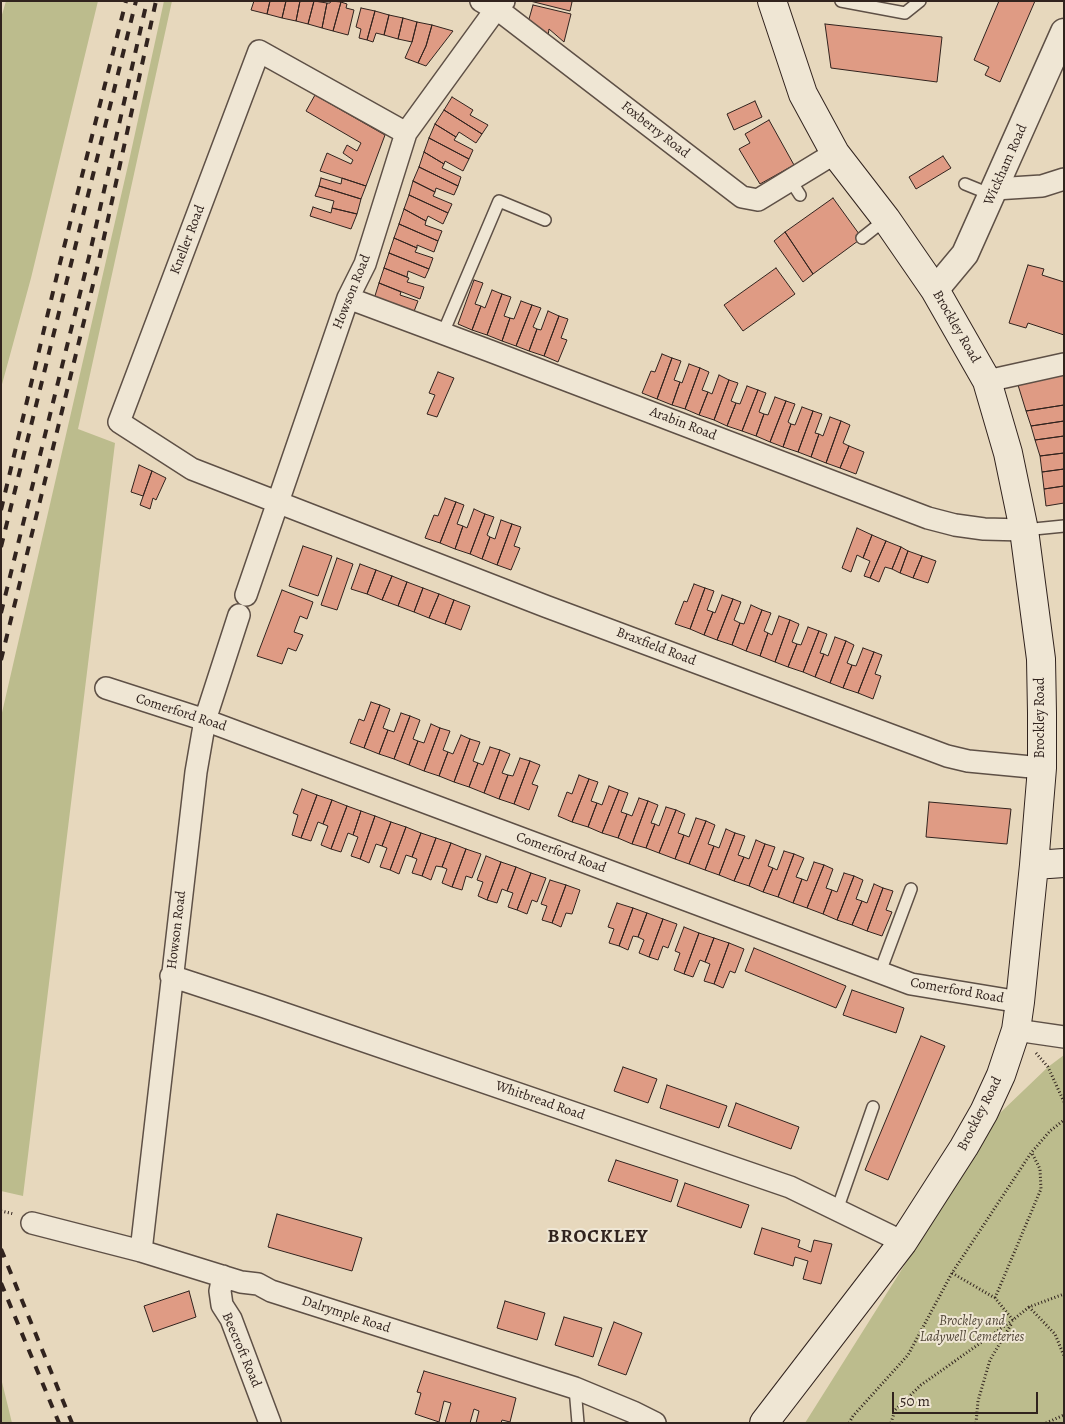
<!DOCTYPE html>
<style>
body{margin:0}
#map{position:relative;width:1065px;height:1424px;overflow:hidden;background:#e7d8bd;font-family:Alegreya,serif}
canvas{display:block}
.frame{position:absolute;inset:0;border:2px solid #31231e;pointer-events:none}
.scale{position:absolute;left:892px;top:1392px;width:146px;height:22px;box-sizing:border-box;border:2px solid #31231e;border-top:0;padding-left:6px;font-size:15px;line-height:18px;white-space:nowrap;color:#31231e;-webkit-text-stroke:4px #efe6d4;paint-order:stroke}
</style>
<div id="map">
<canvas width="1065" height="1424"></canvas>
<div class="frame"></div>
<div class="scale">50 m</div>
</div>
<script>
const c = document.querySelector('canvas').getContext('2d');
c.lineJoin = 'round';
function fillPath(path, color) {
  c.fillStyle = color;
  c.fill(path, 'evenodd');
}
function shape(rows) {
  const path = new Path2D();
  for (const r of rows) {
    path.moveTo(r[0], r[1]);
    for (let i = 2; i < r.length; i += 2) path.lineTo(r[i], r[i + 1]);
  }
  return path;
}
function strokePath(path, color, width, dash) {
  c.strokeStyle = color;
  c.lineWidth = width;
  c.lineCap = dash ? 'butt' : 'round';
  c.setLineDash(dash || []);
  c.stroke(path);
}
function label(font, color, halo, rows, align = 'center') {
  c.font = font + ' Alegreya,serif';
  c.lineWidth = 4;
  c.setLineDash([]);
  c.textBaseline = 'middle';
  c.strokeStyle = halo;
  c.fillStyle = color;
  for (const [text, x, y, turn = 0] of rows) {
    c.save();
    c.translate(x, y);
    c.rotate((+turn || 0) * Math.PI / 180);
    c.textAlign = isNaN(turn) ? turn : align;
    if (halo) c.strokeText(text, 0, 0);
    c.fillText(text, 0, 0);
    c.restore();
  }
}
fillPath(shape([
 [6,1,98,1,31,278,1,388,1,18],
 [164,1,172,1,78,429,115,443,23,1196,1,1191,1,717,129,161],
 [1064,1055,1064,1423,805,1423,1001,1112,1048,1067],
 [1,1378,12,1423,1,1423]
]), '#bcbc8d');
const building = shape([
 [254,1,270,1,267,14,251,10,254,1],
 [270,1,286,1,282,18,267,14,270,1],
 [286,1,300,1,296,21,282,18,286,1],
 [300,1,314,1,308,24,296,21,300,1],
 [314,1,327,3,322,28,308,24,314,1],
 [331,1,341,2,333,31,322,28,327,3,330,3,331,1],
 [530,1,570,1,572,2,570,11,530,1],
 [999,1,1035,1,1000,82,985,75,989,67,974,60,999,1],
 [341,2,347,4,346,8,354,10,348,35,333,31,341,2],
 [533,5,571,14,564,42,549,29,548,36,530,23,529,19,533,5],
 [361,8,375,11,367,40,359,38,361,29,356,27,361,8],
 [375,11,389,15,384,35,376,33,373,42,367,40,375,11],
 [389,15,403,18,398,39,384,35,389,15],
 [403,18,417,22,412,42,398,39,403,18],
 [417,22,432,25,426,46,418,63,405,58,412,42,417,22],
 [825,24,942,37,937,82,831,68,825,24],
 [432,25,453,31,426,66,418,63,426,46,432,25],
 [315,95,385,135,366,186,320,171,327,153,351,164,353,160,343,153,347,145,357,151,361,143,306,111,315,95],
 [452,97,473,110,470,115,488,125,482,134,444,110,452,97],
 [755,101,762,117,734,130,727,114,755,101],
 [444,110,482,134,476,143,459,132,456,137,435,124,444,110],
 [769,120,794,165,760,184,739,149,750,143,745,134,769,120],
 [435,124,456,137,454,140,473,150,469,159,429,138,435,124],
 [429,138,469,159,463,171,445,161,444,164,424,152,429,138],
 [424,152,444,164,442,168,461,177,458,186,419,167,424,152],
 [943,156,951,168,916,189,909,177,943,156],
 [419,167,458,186,454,195,436,188,435,192,413,181,419,167],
 [321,178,341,184,342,178,366,186,361,199,319,186,321,178],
 [413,181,435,192,433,196,452,204,448,213,409,195,413,181],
 [319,186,361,199,357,214,332,208,334,201,315,196,319,186],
 [409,195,448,213,443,224,428,216,426,221,404,209,409,195],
 [833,198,862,238,813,274,785,232,833,198],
 [313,207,331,213,332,208,357,214,351,229,310,216,313,207],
 [404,209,426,221,425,225,442,231,438,241,399,224,404,209],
 [399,224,438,241,434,252,417,245,417,248,394,238,399,224],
 [785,232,813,274,803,282,774,241,785,232],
 [394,238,417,248,415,252,433,258,429,269,389,253,394,238],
 [389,253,429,269,425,278,408,271,407,277,384,268,389,253],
 [1028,265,1044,269,1042,275,1064,282,1064,335,1028,323,1026,328,1009,323,1028,265],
 [384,268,409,278,407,282,424,287,420,299,379,283,384,268],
 [776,268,795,294,743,331,724,305,776,268],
 [474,280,483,283,475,304,481,306,472,330,458,324,474,280],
 [379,283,401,292,400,295,418,301,413,314,374,299,379,283],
 [492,290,502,294,487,335,472,330,481,306,485,308,492,290],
 [502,294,511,297,504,316,510,318,502,341,487,335,502,294],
 [521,301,532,305,516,346,502,341,510,318,514,319,521,301],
 [532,305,541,308,533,327,537,329,529,351,516,346,532,305],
 [548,311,559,316,544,356,529,351,537,329,541,330,548,311],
 [559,316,568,319,561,338,567,340,558,362,544,356,559,316],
 [662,354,672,358,657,399,642,393,651,371,655,372,662,354],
 [672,358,681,361,674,380,680,382,672,405,657,399,672,358],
 [689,364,700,368,685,409,672,405,680,382,682,383,689,364],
 [700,368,709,372,702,390,708,392,699,415,685,409,700,368],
 [438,372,454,378,437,417,427,414,435,395,429,393,438,372],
 [719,375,729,380,714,420,699,415,708,392,712,394,719,375],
 [1064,375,1064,405,1026,411,1018,385,1064,375],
 [729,380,738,383,731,401,736,403,727,426,714,420,729,380],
 [747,386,758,390,742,431,727,426,736,403,740,404,747,386],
 [758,390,766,393,759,412,764,414,756,436,742,431,758,390],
 [775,397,786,401,770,442,756,436,764,414,768,415,775,397],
 [786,401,795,404,788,422,791,424,783,447,770,442,786,401],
 [1064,405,1064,421,1031,426,1026,411,1064,405],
 [802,407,813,411,798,452,783,447,791,424,795,425,802,407],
 [813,411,822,414,815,433,819,434,811,457,798,452,813,411],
 [830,417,841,421,826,463,811,457,819,434,823,436,830,417],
 [841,421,850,425,843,443,849,446,840,468,826,463,841,421],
 [1064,421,1064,436,1035,440,1031,426,1064,421],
 [1064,436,1064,453,1040,456,1035,440,1064,436],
 [849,446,864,452,856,474,840,468,849,446],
 [1064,453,1064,469,1042,472,1040,456,1064,453],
 [139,465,152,471,143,496,131,492,139,465],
 [1064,469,1064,486,1044,489,1042,472,1064,469],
 [152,471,166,478,156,500,153,498,150,509,140,505,152,471],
 [1064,486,1064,503,1046,506,1044,489,1064,486],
 [445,498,456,502,440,543,425,538,434,515,438,516,445,498],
 [456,502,464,505,457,524,463,526,455,549,440,543,456,502],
 [474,509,485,514,470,554,455,549,463,526,467,528,474,509],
 [485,514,494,517,487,535,490,537,482,559,470,554,485,514],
 [501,520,512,524,497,565,482,559,490,537,495,539,501,520],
 [512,524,521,527,514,546,520,548,511,570,497,565,512,524],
 [857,528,872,535,863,558,857,555,851,572,842,568,857,528],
 [872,535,886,541,870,578,864,576,870,561,863,558,872,535],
 [886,541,901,547,892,569,885,567,879,582,870,578,886,541],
 [303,546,332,556,318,596,289,586,303,546],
 [901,547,908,551,900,573,892,569,901,547],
 [908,551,922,556,913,578,900,573,908,551],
 [922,556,936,561,928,583,913,578,922,556],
 [337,558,353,564,337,610,321,605,337,558],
 [360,564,376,570,367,594,351,589,360,564],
 [376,570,392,576,382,600,367,594,376,570],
 [392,576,407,582,398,606,382,600,392,576],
 [407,582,423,588,414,612,398,606,407,582],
 [694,584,705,588,690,629,675,624,684,601,687,602,694,584],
 [423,588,439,594,429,618,414,612,423,588],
 [705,588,714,591,707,610,713,612,704,635,690,629,705,588],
 [282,590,313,602,307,619,300,616,294,632,303,635,296,651,288,648,282,664,257,656,282,590],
 [439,594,454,600,445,624,429,618,439,594],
 [722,595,733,599,717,640,704,635,713,612,715,613,722,595],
 [733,599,741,602,734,620,740,623,732,645,717,640,733,599],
 [454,600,470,606,461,630,445,624,454,600],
 [751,605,762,610,746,651,732,645,740,623,744,624,751,605],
 [762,610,771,613,764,631,768,633,760,656,746,651,762,610],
 [779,616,790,620,775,662,760,656,768,633,772,635,779,616],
 [790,620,799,624,792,642,797,644,788,667,775,662,790,620],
 [808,627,819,631,803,672,788,667,797,644,801,645,808,627],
 [819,631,827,634,820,653,824,654,815,677,803,672,819,631],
 [835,637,846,641,830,683,815,677,824,654,828,656,835,637],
 [846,641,854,645,847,663,852,665,843,688,830,683,846,641],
 [863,648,874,652,858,693,843,688,852,665,856,666,863,648],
 [874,652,882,655,875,674,881,676,873,699,858,693,874,652],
 [371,702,380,705,364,748,350,743,359,719,364,721,371,702],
 [380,705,390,709,383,728,388,730,379,754,364,748,380,705],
 [401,713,410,716,394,759,379,754,388,730,394,732,401,713],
 [410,716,420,720,413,739,418,741,409,765,394,759,410,716],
 [431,724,440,728,424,771,409,765,418,741,424,743,431,724],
 [440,728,450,731,443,750,448,752,439,776,424,771,440,728],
 [461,735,470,739,454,782,439,776,448,752,453,754,461,735],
 [470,739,480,742,473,761,478,763,469,787,454,782,470,739],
 [490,747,500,750,484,793,469,787,478,763,483,765,490,747],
 [500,750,510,754,502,773,508,775,499,799,484,793,500,750],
 [520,758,530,761,514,804,499,799,508,775,513,776,520,758],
 [530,761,540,765,532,784,538,786,529,810,514,804,530,761],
 [579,775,589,779,572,822,558,816,567,792,572,794,579,775],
 [589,779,598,782,591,801,597,803,588,827,572,822,589,779],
 [609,786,619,790,602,833,588,827,597,803,602,805,609,786],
 [302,789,317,795,301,838,292,835,298,815,293,813,302,789],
 [619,790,628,793,621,812,627,814,618,838,602,833,619,790],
 [317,795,332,800,323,824,318,822,311,841,301,838,317,795],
 [639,798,648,801,632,844,618,838,627,814,632,816,639,798],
 [332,800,347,806,331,849,321,845,328,826,323,824,332,800],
 [648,801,658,805,651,823,655,824,646,848,632,844,648,801],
 [929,802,1011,809,1007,844,926,837,929,802],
 [347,806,361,811,353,835,348,833,341,852,331,849,347,806],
 [666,807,676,810,659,853,646,848,655,824,659,826,666,807],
 [676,810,685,814,678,833,684,835,675,859,659,853,676,810],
 [361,811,375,816,360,859,351,856,358,837,353,835,361,811],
 [375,816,391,822,382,846,376,844,369,863,360,859,375,816],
 [696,818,706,821,689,864,675,859,684,835,689,837,696,818],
 [706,821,715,825,708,844,714,846,705,870,689,864,706,821],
 [391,822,406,827,390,870,380,867,387,848,382,846,391,822],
 [406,827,421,833,412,857,406,855,399,874,390,870,406,827],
 [726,829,735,833,719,875,705,870,714,846,719,848,726,829],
 [421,833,436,838,422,876,412,873,417,859,412,857,421,833],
 [735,833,745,836,738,855,744,857,734,881,719,875,735,833],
 [436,838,451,843,442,867,436,866,431,880,422,876,436,838],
 [756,840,765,844,749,886,734,881,744,857,749,859,756,840],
 [451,843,466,849,452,887,442,883,447,869,442,867,451,843],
 [765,844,775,847,768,866,773,868,763,892,749,886,765,844],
 [466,849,481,854,472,878,466,876,462,890,452,887,466,849],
 [784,851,794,854,778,897,763,892,773,868,777,870,784,851],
 [794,854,804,858,796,877,802,879,793,903,778,897,794,854],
 [486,856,501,862,487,900,478,896,483,882,477,880,486,856],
 [501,862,516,867,507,891,502,889,497,903,487,900,501,862],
 [814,862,824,865,807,908,793,903,802,879,807,881,814,862],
 [824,865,833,869,826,888,832,890,823,914,807,908,824,865],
 [516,867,531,873,517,910,508,907,513,893,507,891,516,867],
 [531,873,546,878,537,902,532,900,527,914,517,910,531,873],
 [844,873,854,876,837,920,823,914,832,890,837,892,844,873],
 [854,876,863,880,856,899,862,901,852,925,837,920,854,876],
 [550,880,566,885,552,923,542,920,547,906,541,904,550,880],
 [874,884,883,888,867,931,852,925,862,901,867,903,874,884],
 [566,885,580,890,572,914,566,913,561,927,552,923,566,885],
 [883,888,893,891,886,910,892,912,882,936,867,931,883,888],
 [617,903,633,908,619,946,609,943,614,929,608,927,617,903],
 [633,908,647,913,638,937,633,936,628,950,619,946,633,908],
 [647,913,663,919,649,957,639,953,644,940,638,937,647,913],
 [663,919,677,924,668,948,663,946,658,960,649,957,663,919],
 [684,927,699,933,684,974,674,970,680,953,675,951,684,927],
 [699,933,714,938,705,962,700,960,693,977,684,974,699,933],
 [714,938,729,943,714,984,704,981,710,964,705,962,714,938],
 [729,943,744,949,735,973,730,971,723,988,714,984,729,943],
 [754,948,846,986,836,1008,745,971,754,948],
 [852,990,904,1008,896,1033,843,1015,852,990],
 [921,1036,945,1046,888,1180,865,1170,921,1036],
 [623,1067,657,1079,648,1103,614,1091,623,1067],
 [667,1085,727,1106,719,1128,660,1108,667,1085],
 [736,1103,799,1127,791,1149,728,1126,736,1103],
 [616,1160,678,1180,671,1202,608,1181,616,1160],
 [685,1183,749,1205,741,1228,677,1206,685,1183],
 [277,1214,362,1238,352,1271,268,1247,277,1214],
 [762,1228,800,1240,798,1247,811,1252,814,1240,832,1244,821,1284,803,1279,808,1261,795,1257,793,1266,754,1254,762,1228],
 [189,1291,196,1317,153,1332,144,1306,189,1291],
 [505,1301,545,1313,537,1340,497,1328,505,1301],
 [564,1317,602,1328,593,1357,555,1345,564,1317],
 [614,1322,642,1333,626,1375,598,1365,614,1322],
 [424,1371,516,1398,510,1422,502,1420,501,1423,476,1423,479,1411,474,1409,470,1423,445,1423,451,1403,444,1401,439,1422,415,1414,421,1393,417,1392,424,1371]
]);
fillPath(building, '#df9b84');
strokePath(building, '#31231e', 1);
const service = shape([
 [841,1,905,13,920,1],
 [791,181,800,195],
 [965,184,992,195],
 [862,238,886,219],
 [443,333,499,201,545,220],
 [1024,530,1064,526],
 [880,972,911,889],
 [837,1210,873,1107],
 [575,1388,578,1423]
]);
const minor = shape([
 [481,1,505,15,742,197,758,200,835,153],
 [406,133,259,51,119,422,192,469,545,606,947,756,968,761,1042,768],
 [995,189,1042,186,1064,179],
 [348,298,490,351,928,518,955,525,984,529,1024,530],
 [987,381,1064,364],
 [246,595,348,298,365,264,406,133,496,9,504,1],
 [106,688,205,720,911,984,1020,1002],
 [171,976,262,1006,790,1187,903,1242],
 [1016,1030,1064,1037],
 [32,1223,141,1251,241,1282,258,1284,271,1291,575,1388,633,1412,655,1423],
 [141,1251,196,772,205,720,239,615],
 [223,1276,220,1291,222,1305,231,1319,270,1423]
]);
const tertiary = shape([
 [935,290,965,254,1064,32]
]);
const secondary = shape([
 [1034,865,1064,863],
 [764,1423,903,1242,964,1147,984,1112,1001,1075,1016,1030,1020,1002,1034,865,1042,768,1042,713,1041,659,1024,530,1008,453,987,381,935,290,886,219,835,153,803,94,772,1]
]);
strokePath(service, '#5e5046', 14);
strokePath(minor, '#5e5046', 24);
strokePath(tertiary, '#5e5046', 29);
strokePath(secondary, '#31231e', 30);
strokePath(shape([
 [1036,1053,1048,1067,1064,1102],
 [1,1211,14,1214],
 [952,1273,995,1298,1013,1320],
 [995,1298,1041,1189,1040,1169,1032,1153],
 [1029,1307,1055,1334,1064,1356],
 [849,1423,853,1416,908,1355,952,1273,1031,1153,1050,1131,1064,1120],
 [891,1423,895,1410,921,1385,1013,1320,1029,1307,1064,1294],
 [976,1423,978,1401,990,1360,1012,1323],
 [1046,1423,1064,1415]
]), '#31231e', 3, [1, 2.5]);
strokePath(service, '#efe6d4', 11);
strokePath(minor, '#efe6d4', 21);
strokePath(tertiary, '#efe6d4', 26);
strokePath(secondary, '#efe6d4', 28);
strokePath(shape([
 [1,510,58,271,126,1],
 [1,547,136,1],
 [1,613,89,257,147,1],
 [1,660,99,260,156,1],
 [1,1249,72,1423],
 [1,1283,59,1423]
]), '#31231e', 4, [9, 9]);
label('14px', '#31231e', '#efe6d4', [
 ["Foxberry Road",655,130,38],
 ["Wickham Road",1006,165,-66],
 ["Kneller Road",188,240,-69],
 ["Howson Road",352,292,-68],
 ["Brockley Road",956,327,60],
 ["Arabin Road",683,424,21],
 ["Braxfield Road",656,647,21],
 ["Comerford Road",181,713,18],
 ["Brockley Road",1041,718,-90],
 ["Comerford Road",561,853,20],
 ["Howson Road",177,930,-83],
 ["Comerford Road",957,991,10],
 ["Whitbread Road",540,1101,19],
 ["Brockley Road",980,1114,-63],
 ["Dalrymple Road",346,1315,18],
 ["Beecroft Road",241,1350,67]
]);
label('italic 14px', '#54493a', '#efe6d4', [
 ["Brockley and",972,1322],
 ["Ladywell Cemeteries",972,1338]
]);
c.letterSpacing = '1px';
label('bold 19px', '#31231e', '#efe6d4', [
 ["BROCKLEY",598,1237]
]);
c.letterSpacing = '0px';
</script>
